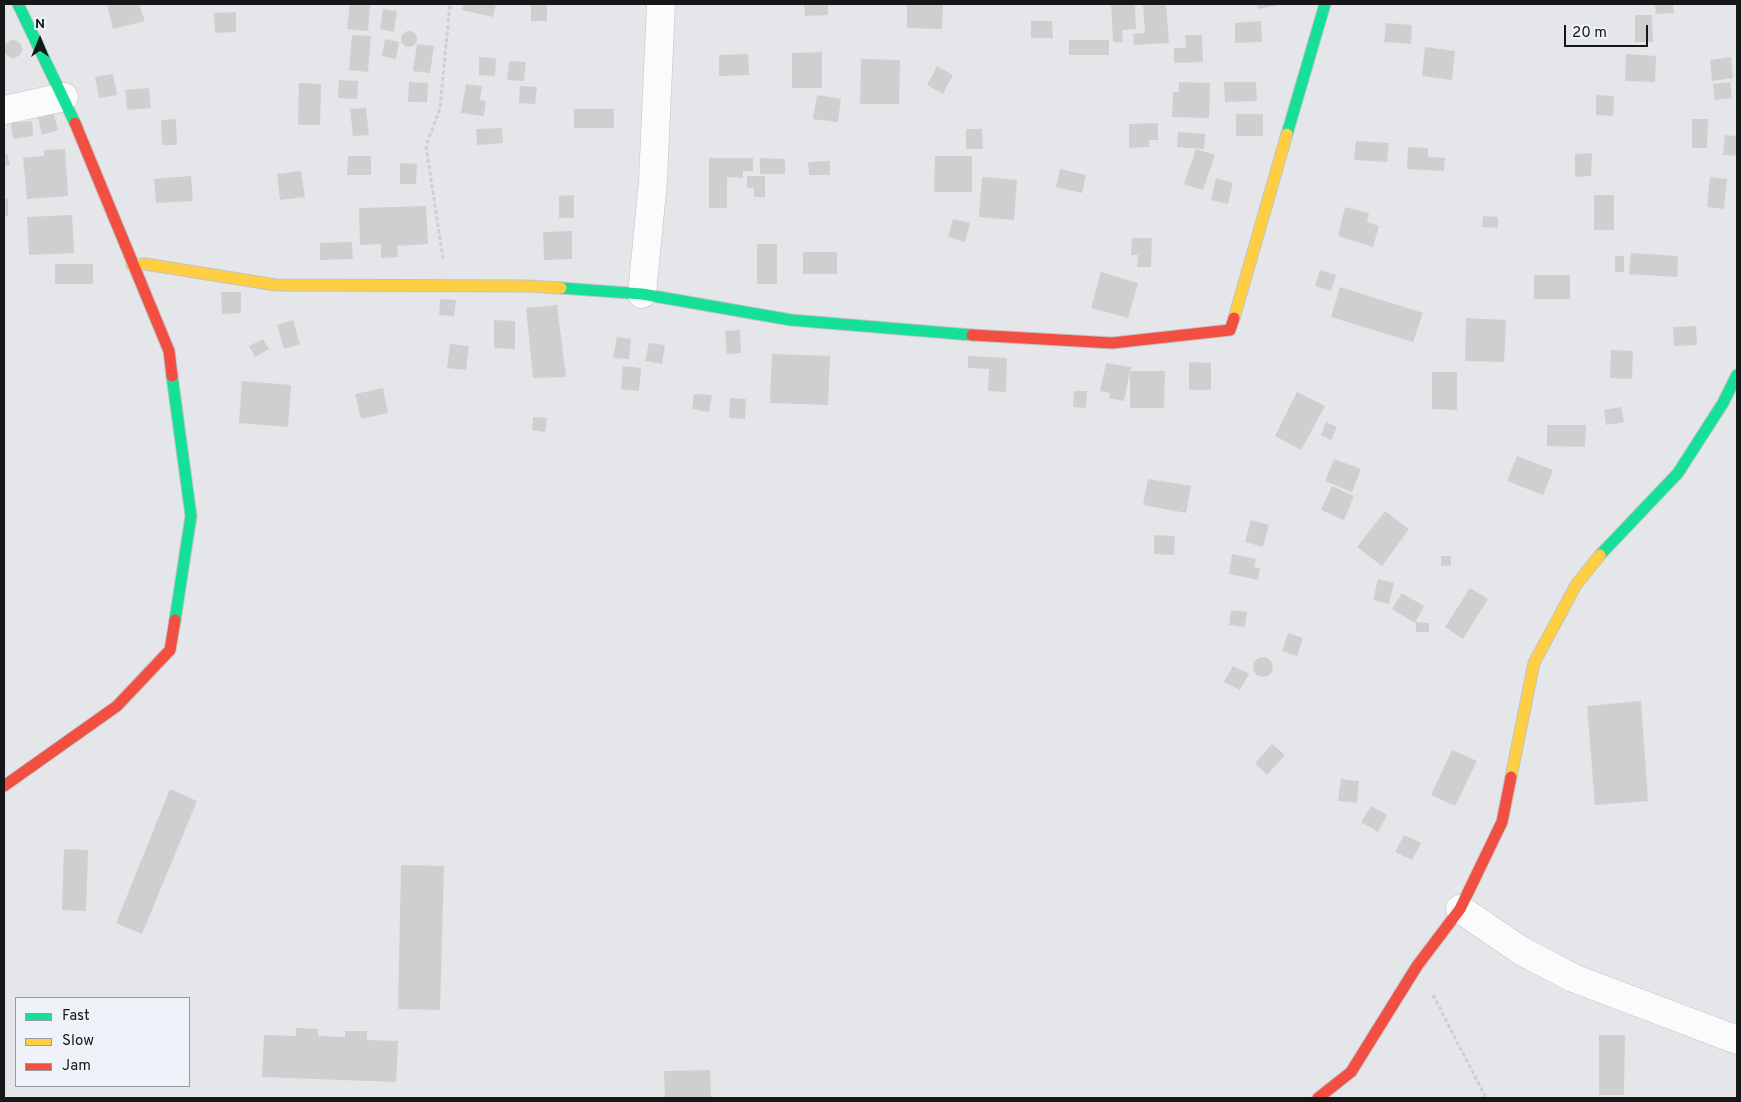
<!DOCTYPE html>
<style>
body{margin:0}
#map{position:relative;width:1741px;height:1102px;overflow:hidden;background:#e4e6e9;font-family:Overpass,sans-serif}
canvas{display:block}
.frame{position:absolute;inset:0;border:5px solid #161719;pointer-events:none}
.legend{position:absolute;left:15px;top:997px;width:175px;height:90px;box-sizing:border-box;background:#eff3f9;border:1px solid #989b9f;margin:0;padding:6px 9px;list-style:none;font-size:15px;color:#161719}
.legend li{display:flex;align-items:center;gap:10px;height:25px}
.legend b{width:25px;border:1px solid #989b9f}
.north{position:absolute;left:15px;top:15px;width:50px;height:50px;-webkit-text-stroke:4px #eff3f9;paint-order:stroke;rotate:0deg;font-size:14px;font-weight:700;line-height:20px;text-align:center;color:#161719}
.north::after{content:'';display:block;margin:auto;width:18px;height:22px;background:#161719;clip-path:polygon(50% 0,100% 100%,50% 72%,0 100%)}
.scale{position:absolute;left:1564px;top:25px;width:84px;height:22px;box-sizing:border-box;border:2px solid #161719;border-top:0;padding-left:6px;font-size:15px;line-height:18px;white-space:nowrap;color:#161719;-webkit-text-stroke:4px #eff3f9;paint-order:stroke}
</style>
<div id="map">
<canvas width="1741" height="1102"></canvas>
<div class="frame"></div>
<ul class="legend">
<li><b style="height:6px;background:#16e098"></b>Fast</li>
<li><b style="height:6px;background:#ffcf43"></b>Slow</li>
<li><b style="height:6px;background:#f24e42"></b>Jam</li>
</ul>
<div class="north">N</div>
<div class="scale">20 m</div>
</div>
<script>
const c = document.querySelector('canvas').getContext('2d');
c.lineJoin = 'round';
function fillPath(path, color) {
  c.fillStyle = color;
  c.fill(path, 'evenodd');
}
function shape(rows) {
  const path = new Path2D();
  for (const r of rows) {
    if (r.length === 3) {
      path.moveTo(r[0] + r[2], r[1]);
      path.arc(r[0], r[1], r[2], 0, 2 * Math.PI);
      continue;
    }
    path.moveTo(r[0], r[1]);
    for (let i = 2; i < r.length; i += 2) path.lineTo(r[i], r[i + 1]);
  }
  return path;
}
function strokePath(path, color, width, dash) {
  c.strokeStyle = color;
  c.lineWidth = width;
  c.lineCap = dash ? 'butt' : 'round';
  c.setLineDash(dash || []);
  c.stroke(path);
}
fillPath(shape([
 [107,4,139,4,145,21,113,29],
 [350,4,370,4,368,31,347,29],
 [463,4,496,4,493,17,462,10],
 [531,4,547,4,547,21,531,21],
 [804,4,828,4,828,15,805,16],
 [907,4,943,4,942,29,907,28],
 [1111,4,1135,4,1136,29,1122,30,1123,42,1113,42],
 [1143,4,1166,4,1169,43,1134,45,1133,34,1145,33],
 [1257,4,1279,4,1279,5,1258,9],
 [1655,4,1673,4,1674,13,1656,14],
 [383,9,397,11,394,32,380,29],
 [236,12,236,32,215,33,214,13],
 [1635,15,1652,15,1653,42,1635,42],
 [1031,21,1052,21,1053,38,1031,38],
 [1261,21,1262,42,1235,43,1235,23],
 [1386,23,1412,25,1411,44,1384,42],
 [409,39,8],
 [352,35,371,36,368,72,349,70],
 [1185,35,1202,35,1203,62,1174,63,1174,48,1186,48],
 [385,39,399,42,396,59,382,56],
 [13,49,9],
 [1069,40,1109,40,1109,55,1069,55],
 [417,44,434,46,430,73,413,71],
 [1425,47,1455,51,1452,80,1422,76],
 [822,52,822,88,792,88,792,53],
 [748,54,749,75,719,76,719,55],
 [1626,54,1656,56,1655,82,1625,81],
 [479,57,496,58,495,76,479,75],
 [1731,57,1733,78,1712,81,1710,60],
 [861,59,900,60,899,104,860,104],
 [509,61,526,62,524,81,507,80],
 [937,66,953,75,943,94,927,85],
 [113,74,117,95,99,98,95,77],
 [339,80,358,81,357,99,338,98],
 [409,82,428,83,427,102,408,102],
 [1179,82,1210,83,1209,118,1172,117,1173,92,1179,92],
 [1224,82,1256,82,1257,101,1225,102],
 [1730,82,1732,98,1715,100,1713,84],
 [299,83,321,84,320,125,298,125],
 [466,84,482,86,480,100,486,101,484,116,461,113],
 [520,86,537,87,535,104,519,103],
 [149,88,151,108,127,110,125,90],
 [817,95,841,99,838,122,813,119],
 [1596,95,1614,96,1613,116,1596,115],
 [366,108,369,135,353,136,350,109],
 [574,109,614,109,614,128,574,128],
 [54,114,58,130,42,135,38,117],
 [1236,114,1263,114,1263,136,1236,136],
 [176,119,177,145,162,145,161,120],
 [1692,119,1708,119,1707,148,1692,148],
 [32,121,33,136,13,139,11,123],
 [1158,123,1158,140,1149,140,1149,147,1129,148,1129,124],
 [502,128,503,143,477,145,476,129],
 [966,129,982,129,983,149,966,149],
 [1178,132,1205,134,1204,149,1177,147],
 [1725,135,1737,136,1737,156,1723,155],
 [1356,141,1389,143,1387,162,1354,160],
 [1408,147,1428,148,1428,157,1445,158,1444,171,1407,169],
 [65,149,68,196,27,199,23,158,44,156,44,150],
 [1196,149,1215,155,1203,190,1184,184],
 [7,153,10,165,4,167,4,154],
 [1592,153,1591,176,1575,177,1575,154],
 [348,156,371,156,371,175,347,175],
 [935,156,972,156,972,192,934,192],
 [709,158,753,158,753,171,743,171,743,178,727,177,727,208,709,208],
 [760,158,785,159,785,174,760,174],
 [830,161,830,175,809,175,808,162],
 [400,163,417,164,416,184,400,184],
 [1060,169,1086,175,1082,193,1056,187],
 [301,171,305,197,280,200,277,174],
 [191,176,193,201,156,203,154,179],
 [747,176,765,176,765,197,754,197,754,188,747,188],
 [982,177,1017,180,1014,220,979,217],
 [1710,177,1727,179,1724,209,1707,207],
 [1216,178,1233,183,1228,204,1211,200],
 [574,195,574,218,559,218,559,196],
 [1594,195,1614,195,1614,230,1594,230],
 [8,198,8,216,4,216,4,199],
 [426,206,428,244,397,246,398,257,381,258,381,244,360,245,359,208],
 [1345,207,1369,213,1367,222,1379,226,1373,247,1338,236],
 [72,215,74,253,29,255,27,217],
 [1483,216,1498,217,1498,228,1482,227],
 [953,219,970,223,965,242,948,237],
 [572,231,572,259,544,260,543,232],
 [1132,238,1152,238,1151,267,1137,267,1138,255,1131,255],
 [352,242,353,259,320,260,320,243],
 [757,244,777,244,777,284,757,284],
 [803,252,837,252,837,274,803,274],
 [1631,253,1678,256,1677,277,1629,274],
 [1615,256,1624,256,1624,272,1615,272],
 [55,264,93,264,93,284,55,284],
 [1320,270,1336,275,1331,291,1315,286],
 [1101,272,1138,283,1128,318,1091,308],
 [1534,275,1570,275,1570,299,1534,299],
 [1340,287,1423,313,1413,342,1331,317],
 [221,292,241,292,241,313,222,314],
 [440,299,456,300,454,316,439,315],
 [557,305,566,377,533,378,526,308],
 [1466,318,1506,320,1504,362,1465,361],
 [293,320,300,344,284,349,277,325],
 [494,320,515,321,515,349,494,348],
 [1696,326,1697,345,1674,346,1673,327],
 [740,330,741,353,727,354,725,331],
 [617,337,631,339,629,359,613,358],
 [263,339,269,349,255,357,249,346],
 [649,343,665,345,662,364,645,361],
 [450,344,469,346,466,370,447,368],
 [1611,350,1633,351,1632,379,1610,378],
 [772,354,830,356,828,405,770,403],
 [968,356,1007,358,1006,392,988,391,989,369,968,368],
 [1189,362,1211,363,1211,390,1189,390],
 [1106,363,1131,367,1124,401,1109,398,1110,393,1100,391],
 [623,366,641,368,639,391,621,389],
 [1130,371,1165,371,1164,408,1130,408],
 [1432,372,1457,372,1457,410,1432,409],
 [242,381,291,385,288,427,239,423],
 [383,388,388,413,361,419,355,394],
 [1074,391,1087,391,1086,408,1073,407],
 [1297,392,1325,406,1301,450,1275,436],
 [694,394,712,395,709,412,692,409],
 [730,398,746,399,745,419,729,418],
 [1621,407,1624,422,1606,425,1604,410],
 [533,417,547,418,545,432,532,430],
 [1326,422,1337,427,1331,440,1321,435],
 [1547,425,1586,425,1585,447,1547,446],
 [1517,456,1553,470,1543,495,1507,481],
 [1334,459,1361,469,1352,492,1325,481],
 [1148,479,1191,486,1186,513,1143,505],
 [1332,486,1354,496,1344,520,1321,510],
 [1385,511,1409,529,1382,566,1357,547],
 [1251,520,1269,525,1263,547,1245,542],
 [1154,535,1175,536,1174,555,1154,554],
 [1232,554,1256,559,1254,567,1260,568,1258,580,1229,574],
 [1441,556,1451,556,1451,566,1441,566],
 [1378,579,1394,583,1389,604,1373,600],
 [1470,588,1488,599,1463,639,1445,627],
 [1402,593,1424,606,1415,623,1392,609],
 [1231,610,1247,612,1245,627,1229,625],
 [1416,622,1429,623,1429,632,1416,632],
 [1288,633,1303,638,1297,656,1282,651],
 [1263,667,10],
 [1233,666,1249,674,1240,690,1224,682],
 [1641,701,1648,801,1595,805,1587,706],
 [1272,744,1285,755,1267,775,1255,763],
 [1452,750,1477,761,1455,806,1431,795],
 [1341,779,1359,781,1357,803,1338,801],
 [170,789,197,801,142,934,116,923],
 [1371,806,1387,815,1378,832,1361,822],
 [1404,835,1421,843,1412,860,1395,852],
 [64,849,88,850,86,911,62,910],
 [401,865,444,866,440,1010,398,1009],
 [296,1028,318,1029,318,1036,345,1037,345,1031,367,1031,367,1040,398,1041,396,1082,262,1077,264,1035,296,1036],
 [1599,1035,1625,1035,1624,1095,1599,1095],
 [710,1070,711,1098,665,1098,664,1071]
]), '#d0cfd0');
const street = shape([
 [4,110,64,97],
 [642,294,653,181,661,4],
 [1460,909,1520,950,1573,978,1737,1040]
]);
const fast = shape([
 [18,4,75,123],
 [1287,134,1325,4],
 [561,288,642,294,791,320,972,335],
 [172,376,191,516,175,620],
 [1600,555,1678,473,1723,403,1737,375]
]);
const slow = shape([
 [132,265,145,264,276,285,528,286,561,288],
 [1234,318,1287,134],
 [1511,777,1534,663,1576,585,1600,555]
]);
const jam = shape([
 [75,123,169,351,172,376],
 [972,335,1112,343,1230,330,1234,318],
 [4,786,117,706,170,650,175,620],
 [1318,1098,1351,1072,1417,966,1460,909,1502,822,1511,777]
]);
strokePath(street, '#c1c3c5', 29);
strokePath(fast, '#c1c3c5', 13);
strokePath(slow, '#c1c3c5', 13);
strokePath(jam, '#c1c3c5', 13);
strokePath(shape([
 [443,259,426,146,440,108,450,4],
 [1433,995,1486,1098]
]), '#cfcfd0', 3, [4, 2.5]);
strokePath(street, '#fbfbfc', 28);
strokePath(fast, '#16e098', 11);
strokePath(slow, '#ffcf43', 11);
strokePath(jam, '#f24e42', 11);
</script>
